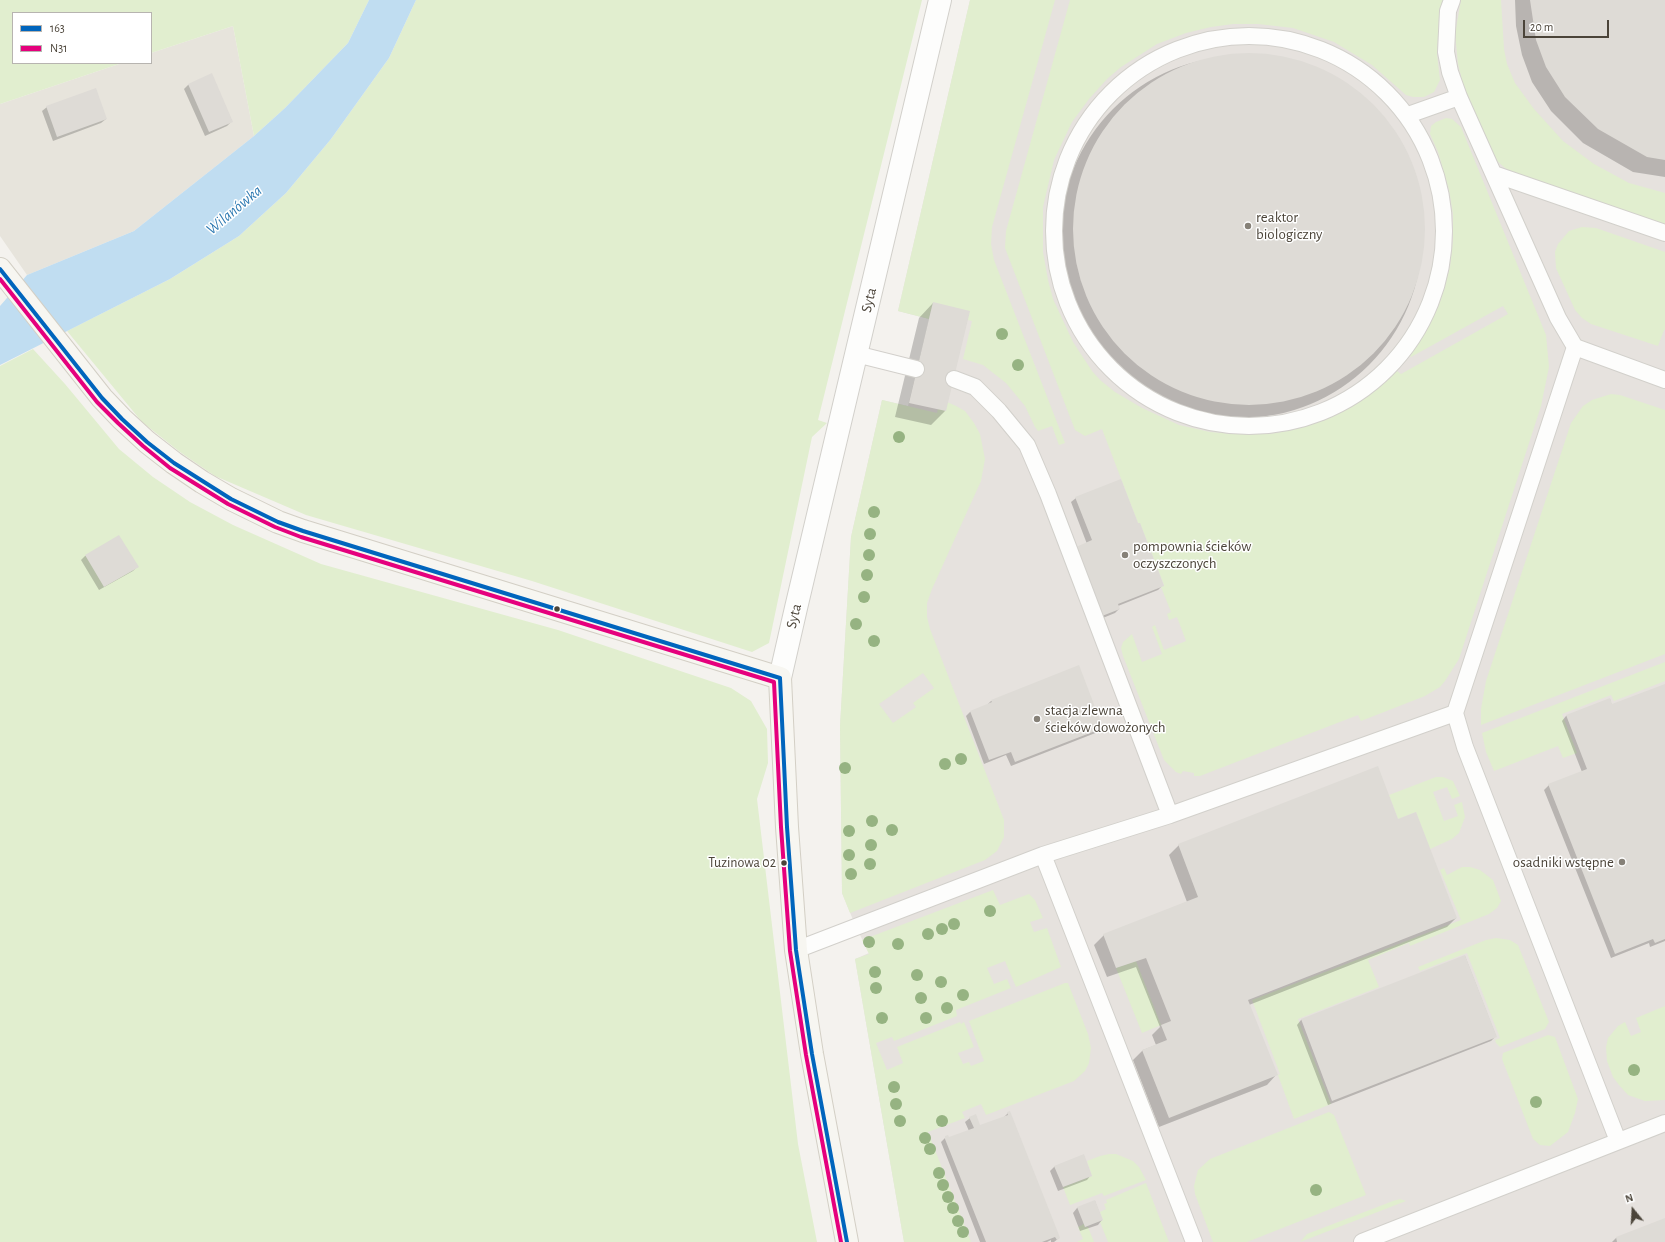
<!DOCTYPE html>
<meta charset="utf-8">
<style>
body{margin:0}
#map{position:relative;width:1665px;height:1242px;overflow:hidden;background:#f4f2ee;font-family:"Alegreya Sans",sans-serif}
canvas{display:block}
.legend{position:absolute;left:12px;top:12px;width:140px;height:52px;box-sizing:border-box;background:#fff;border:1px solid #b7b4b0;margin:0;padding:5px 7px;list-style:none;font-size:12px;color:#4b4439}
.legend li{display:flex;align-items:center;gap:8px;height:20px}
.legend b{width:20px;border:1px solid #b7b4b0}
.north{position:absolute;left:1613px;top:1190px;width:40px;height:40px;-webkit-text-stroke:3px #fff;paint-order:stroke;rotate:342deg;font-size:11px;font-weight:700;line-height:16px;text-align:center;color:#4b4439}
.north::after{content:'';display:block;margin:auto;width:14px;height:18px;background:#4b4439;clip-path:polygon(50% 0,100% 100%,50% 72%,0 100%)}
.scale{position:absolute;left:1523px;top:20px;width:86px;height:18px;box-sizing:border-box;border:2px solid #4b4439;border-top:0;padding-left:5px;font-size:12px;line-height:14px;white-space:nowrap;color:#4b4439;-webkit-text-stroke:3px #fff;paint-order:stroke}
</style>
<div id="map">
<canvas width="1665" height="1242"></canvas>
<ul class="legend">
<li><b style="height:5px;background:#0065bd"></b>163</li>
<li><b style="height:5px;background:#e5007d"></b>N31</li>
</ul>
<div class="north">N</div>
<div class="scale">20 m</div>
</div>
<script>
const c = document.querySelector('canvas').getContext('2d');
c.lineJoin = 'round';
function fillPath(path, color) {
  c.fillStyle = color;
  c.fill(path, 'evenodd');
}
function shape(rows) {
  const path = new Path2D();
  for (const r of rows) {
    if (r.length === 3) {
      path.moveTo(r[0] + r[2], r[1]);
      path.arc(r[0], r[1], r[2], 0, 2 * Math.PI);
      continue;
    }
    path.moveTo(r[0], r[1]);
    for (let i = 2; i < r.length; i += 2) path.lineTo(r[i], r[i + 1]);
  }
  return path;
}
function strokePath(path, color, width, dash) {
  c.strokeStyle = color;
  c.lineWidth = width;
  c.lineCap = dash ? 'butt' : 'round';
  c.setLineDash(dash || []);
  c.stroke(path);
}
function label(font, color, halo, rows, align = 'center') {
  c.font = font + ' "Alegreya Sans",sans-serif';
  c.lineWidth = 3;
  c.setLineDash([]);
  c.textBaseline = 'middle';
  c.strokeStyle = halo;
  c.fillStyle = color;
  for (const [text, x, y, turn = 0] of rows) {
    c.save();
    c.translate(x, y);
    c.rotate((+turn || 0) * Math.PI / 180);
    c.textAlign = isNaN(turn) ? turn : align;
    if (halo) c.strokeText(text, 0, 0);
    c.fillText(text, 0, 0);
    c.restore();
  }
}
fillPath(shape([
 [233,26,254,136,134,231,27,275,0,236,0,104,122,63,151,63,151,53]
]), '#e7e4dc');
fillPath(shape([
 [970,0,1665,0,1665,1242,904,1242,855,959,869,953,856,927,842,893,840,726,851,537,882,400,908,406,929,319,898,311]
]), '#e6e2de');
fillPath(shape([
 [0,0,369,0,348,43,285,108,254,136,233,26,151,53,151,13,13,13,13,63,122,63,0,104],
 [416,0,922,0,818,420,827,423,812,437,769,643,752,652,532,581,306,515,215,476,180,452,142,422,67,331,170,279,239,236,286,193,331,139,389,58],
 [970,0,1055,0,992,227,991,244,994,260,1065,443,1059,445,1052,426,1038,431,1035,427,1025,406,1006,383,983,365,963,359,972,321,931,311,929,319,898,311],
 [1070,0,1443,0,1439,17,1438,35,1437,54,1440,80,1434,92,1424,97,1413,97,1406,95,1372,65,1334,42,1293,28,1258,24,1233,24,1211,27,1186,33,1157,44,1121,67,1107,79,1089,99,1072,122,1054,160,1043,207,1043,252,1048,280,1053,299,1073,342,1092,371,1100,380,1115,392,1142,408,1179,425,1210,432,1234,434,1264,434,1277,433,1303,427,1336,415,1370,394,1397,371,1401,374,1508,314,1503,306,1411,357,1410,356,1422,337,1439,305,1450,267,1453,240,1453,214,1449,190,1438,152,1430,134,1431,126,1436,122,1446,118,1452,119,1461,127,1546,335,1549,367,1541,406,1459,659,1445,681,1440,687,1425,696,1361,721,1358,715,1200,776,1194,776,1194,773,1183,771,1181,774,1176,772,1164,760,1123,656,1121,648,1123,642,1132,634,1142,662,1162,654,1152,627,1155,625,1164,650,1186,641,1177,617,1169,620,1167,614,1171,612,1161,587,1164,585,1140,523,1138,523,1102,429,1085,436,1075,430,1005,248,1006,231],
 [1461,0,1501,0,1504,49,1507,64,1515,83,1534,109,1563,141,1594,164,1629,183,1665,193,1665,225,1511,173,1497,161,1492,155,1464,88,1458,64,1455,34],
 [1582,227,1596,228,1665,252,1665,330,1664,330,1658,346,1591,324,1582,318,1575,310,1556,268,1555,252,1558,244,1569,231],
 [33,349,65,384,119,449,153,477,190,502,233,525,321,564,558,630,731,688,751,701,767,729,768,763,757,799,798,1144,817,1242,0,1242,0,366],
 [1611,394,1620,395,1665,410,1665,654,1481,725,1481,709,1486,681,1571,423,1583,406,1592,400],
 [940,399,956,406,965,411,974,423,980,434,985,459,981,481,932,589,927,603,927,617,930,629,1004,820,1004,837,997,851,985,860,850,913,842,893,840,726,851,537,882,400,937,413],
 [923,673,934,688,913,703,916,707,893,723,879,704],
 [1665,662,1665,681,1614,701,1611,695,1562,714,1577,753,1563,758,1558,746,1494,771,1486,752,1482,733],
 [1436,777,1443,777,1453,781,1460,796,1452,799,1447,787,1433,792,1444,821,1458,816,1454,805,1462,802,1465,817,1459,833,1452,839,1430,849,1416,812,1398,819,1389,795],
 [1462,867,1470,867,1480,870,1493,880,1501,901,1497,908,1489,914,1410,946,1409,943,1368,960,1379,987,1298,1019,1331,1104,1294,1119,1278,1075,1280,1074,1252,1000,1461,920,1440,870,1444,868,1447,875],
 [993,890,1000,905,1029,894,1035,900,1043,918,1030,922,1034,932,1047,928,1061,967,1016,987,1005,961,987,968,994,984,1007,979,1011,988,956,1010,957,1016,894,1041,892,1037,876,1043,887,1070,903,1063,897,1047,960,1022,961,1024,964,1022,974,1047,958,1053,963,1064,969,1062,971,1066,984,1061,969,1021,1065,983,1068,983,1088,1034,1091,1048,1089,1063,1085,1071,1074,1081,986,1115,981,1104,962,1112,965,1118,928,1132,971,1242,904,1242,855,959,869,954,862,940],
 [1496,938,1510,940,1518,945,1549,1022,1545,1029,1500,1047,1496,1043,1495,1040,1500,1038,1467,953,1420,971,1418,967,1486,940],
 [1136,961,1161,1025,1142,1033,1116,968],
 [1665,1006,1665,1100,1645,1101,1628,1095,1619,1085,1613,1077,1607,1061,1606,1047,1608,1038,1618,1026,1625,1022,1631,1036,1641,1032,1636,1018],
 [1548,1035,1555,1037,1578,1099,1575,1113,1568,1132,1550,1146,1540,1145,1533,1139,1502,1059,1503,1053],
 [1329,1112,1334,1115,1366,1195,1247,1242,1213,1242,1195,1194,1194,1186,1198,1170,1210,1159],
 [1109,1154,1116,1154,1133,1161,1139,1167,1146,1180,1104,1196,1102,1193,1070,1205,1063,1187,1092,1176,1087,1161,1100,1156],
 [1146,1183,1169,1242,1108,1242,1100,1222,1103,1220,1100,1212,1106,1209,1104,1204,1107,1203,1106,1200],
 [1400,1199,1406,1201,1300,1242,1307,1234,1393,1201],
 [1084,1224,1085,1227,1088,1227,1094,1242,1077,1242,1083,1239,1078,1227]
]), '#e1eecf');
fillPath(shape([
 [369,0,416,0,389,58,331,139,286,193,239,236,170,279,0,365,0,306,27,275,134,231,254,136,285,108,348,43]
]), '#c0ddf1');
fillPath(shape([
 [1515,0,1665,0,1665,177,1633,172,1583,143,1551,111,1532,82,1522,55,1516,26],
 [1241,237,181],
 [211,75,232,121,227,126,205,136,184,89,188,85],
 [47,107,106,119,101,123,53,141,42,111],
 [933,303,969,312,945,411,931,425,895,417,919,318],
 [1076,498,1163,585,1158,590,1118,606,1119,609,1115,613,1098,620,1087,544,1071,502],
 [119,537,137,567,133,571,99,590,81,560,85,556],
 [1665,685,1665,941,1650,947,1649,943,1611,958,1544,790,1549,785,1582,772,1562,721,1566,716,1610,699,1612,706],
 [991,701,1102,727,1098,732,1011,766,1006,755,984,764,966,716,970,712,987,705],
 [1398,820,1456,918,1447,927,1249,1005,1276,1075,1267,1085,1159,1127,1133,1060,1143,1050,1156,1045,1152,1035,1160,1027,1136,967,1107,977,1094,945,1104,935,1187,902,1169,855,1179,845],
 [1465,956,1496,1036,1491,1041,1328,1105,1297,1025,1301,1020],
 [1008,1113,1059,1238,1054,1242,1051,1242,1051,1240,1047,1242,980,1242,941,1142,946,1137,948,1139,969,1131,965,1122,970,1118,980,1127,1003,1118],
 [1055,1166,1091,1175,1087,1180,1058,1191,1050,1171],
 [1095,1201,1102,1220,1098,1225,1080,1231,1073,1213,1077,1208],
 [1665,1219,1665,1242,1612,1242,1616,1238]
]), '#0003');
fillPath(shape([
 [1530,0,1665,0,1665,160,1647,157,1598,129,1565,97,1546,67,1536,40],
 [1249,229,176],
 [212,73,233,122,209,132,188,84],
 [96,88,107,119,57,137,46,106],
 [933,302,970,311,946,411,909,403],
 [1121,479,1138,523,1140,523,1164,586,1118,604,1120,609,1102,616,1076,547,1092,540,1075,497],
 [119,535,139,567,104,587,85,555],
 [1079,665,1103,728,1015,762,1011,752,989,760,970,711,992,702,991,700],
 [1665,684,1665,939,1655,943,1653,939,1615,954,1548,784,1587,769,1566,715,1610,698,1612,704],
 [1378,766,1398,819,1416,812,1457,918,1248,1000,1278,1075,1169,1118,1142,1050,1167,1040,1161,1025,1171,1021,1146,958,1116,968,1103,934,1198,897,1178,844],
 [1465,955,1497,1037,1332,1101,1301,1019],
 [1010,1111,1059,1235,1060,1238,1057,1240,1055,1237,1042,1242,986,1242,945,1139,945,1136,948,1135,949,1137,974,1128,969,1117,976,1114,980,1125,1008,1115,1007,1112],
 [1084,1154,1092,1176,1063,1187,1054,1166],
 [1095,1200,1103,1220,1085,1227,1077,1207],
 [1665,1218,1665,1242,1617,1242,1616,1237]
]), '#dedbd6');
const lane = shape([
 [1452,0,1448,11,1446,52,1450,72,1459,97,1558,318,1575,347,1455,713,1465,747,1618,1141],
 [1249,231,195],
 [1408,115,1459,97],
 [1494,174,1665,233],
 [1575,347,1665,380],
 [856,354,916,369],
 [954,379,975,387,999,411,1027,445,1048,494,1170,815],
 [1043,855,1194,1242],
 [796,950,1043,855,1170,815,1455,713],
 [1362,1242,1665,1123]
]);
const street = shape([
 [780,678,796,608,940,0]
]);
const secondary = shape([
 [0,269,102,398,122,419,147,442,174,463,202,482,231,499,278,522,303,531,780,678,787,827,796,950,812,1054,847,1242]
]);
strokePath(lane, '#d2d0cb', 18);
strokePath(street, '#d2d0cb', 24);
strokePath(secondary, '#d3cfc5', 24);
strokePath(lane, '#fdfdfc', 16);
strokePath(street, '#fdfdfc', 22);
strokePath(secondary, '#f7f6f1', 22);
strokePath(shape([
 [0,269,102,398,122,419,147,442,174,463,231,499,278,522,303,531,780,678],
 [780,678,787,827,796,950,812,1054,847,1242]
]), '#0065bd', 4);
strokePath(shape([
 [0,279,97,402,118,423,143,446,170,468,228,504,275,527,301,537,774,682,781,827,790,951,806,1055,841,1242]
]), '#e5007d', 4);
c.fillStyle = '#96b382';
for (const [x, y] of [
 [1002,334],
 [1018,365],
 [899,437],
 [874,512],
 [870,534],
 [869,555],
 [867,575],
 [864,597],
 [856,624],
 [874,641],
 [961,759],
 [945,764],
 [845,768],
 [872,821],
 [892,830],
 [849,831],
 [871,845],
 [849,855],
 [870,864],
 [851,874],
 [990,911],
 [954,924],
 [942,929],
 [928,934],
 [869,942],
 [898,944],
 [875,972],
 [917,975],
 [941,982],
 [876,988],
 [963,995],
 [921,998],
 [947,1008],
 [882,1018],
 [926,1018],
 [1634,1070],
 [894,1087],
 [1536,1102],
 [896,1104],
 [900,1121],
 [942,1121],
 [925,1138],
 [930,1149],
 [939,1173],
 [943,1185],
 [1316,1190],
 [948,1197],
 [953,1208],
 [958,1221],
 [963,1232]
]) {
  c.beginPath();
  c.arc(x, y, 6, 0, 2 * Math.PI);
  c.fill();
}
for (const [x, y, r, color] of [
 [1248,226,4,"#868178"],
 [1125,555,4,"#868178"],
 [557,609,3.5,"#4b4439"],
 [1037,719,4,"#868178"],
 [1622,862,4,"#868178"],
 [784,863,3.5,"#4b4439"]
]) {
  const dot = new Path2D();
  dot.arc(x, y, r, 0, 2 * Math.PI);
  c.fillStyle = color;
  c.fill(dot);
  strokePath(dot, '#fff', 1.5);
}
label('14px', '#4b4439', '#fff', [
 ["Tuzinowa 02",776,863]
], 'right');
label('15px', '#4b4439', '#fff', [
 ["reaktor",1256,217],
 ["biologiczny",1256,234],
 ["pompownia ścieków",1133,546],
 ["oczyszczonych",1133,563],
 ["stacja zlewna",1045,710],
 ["ścieków dowożonych",1045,727],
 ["osadniki wstępne",1614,862,"right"]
], 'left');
label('15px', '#4b4439', '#fff', [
 ["Syta",869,300,-77],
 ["Syta",794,616,-77]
]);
label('italic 16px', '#2e7ab2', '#fff', [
 ["Wilanówka",234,210,-40]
]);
</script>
